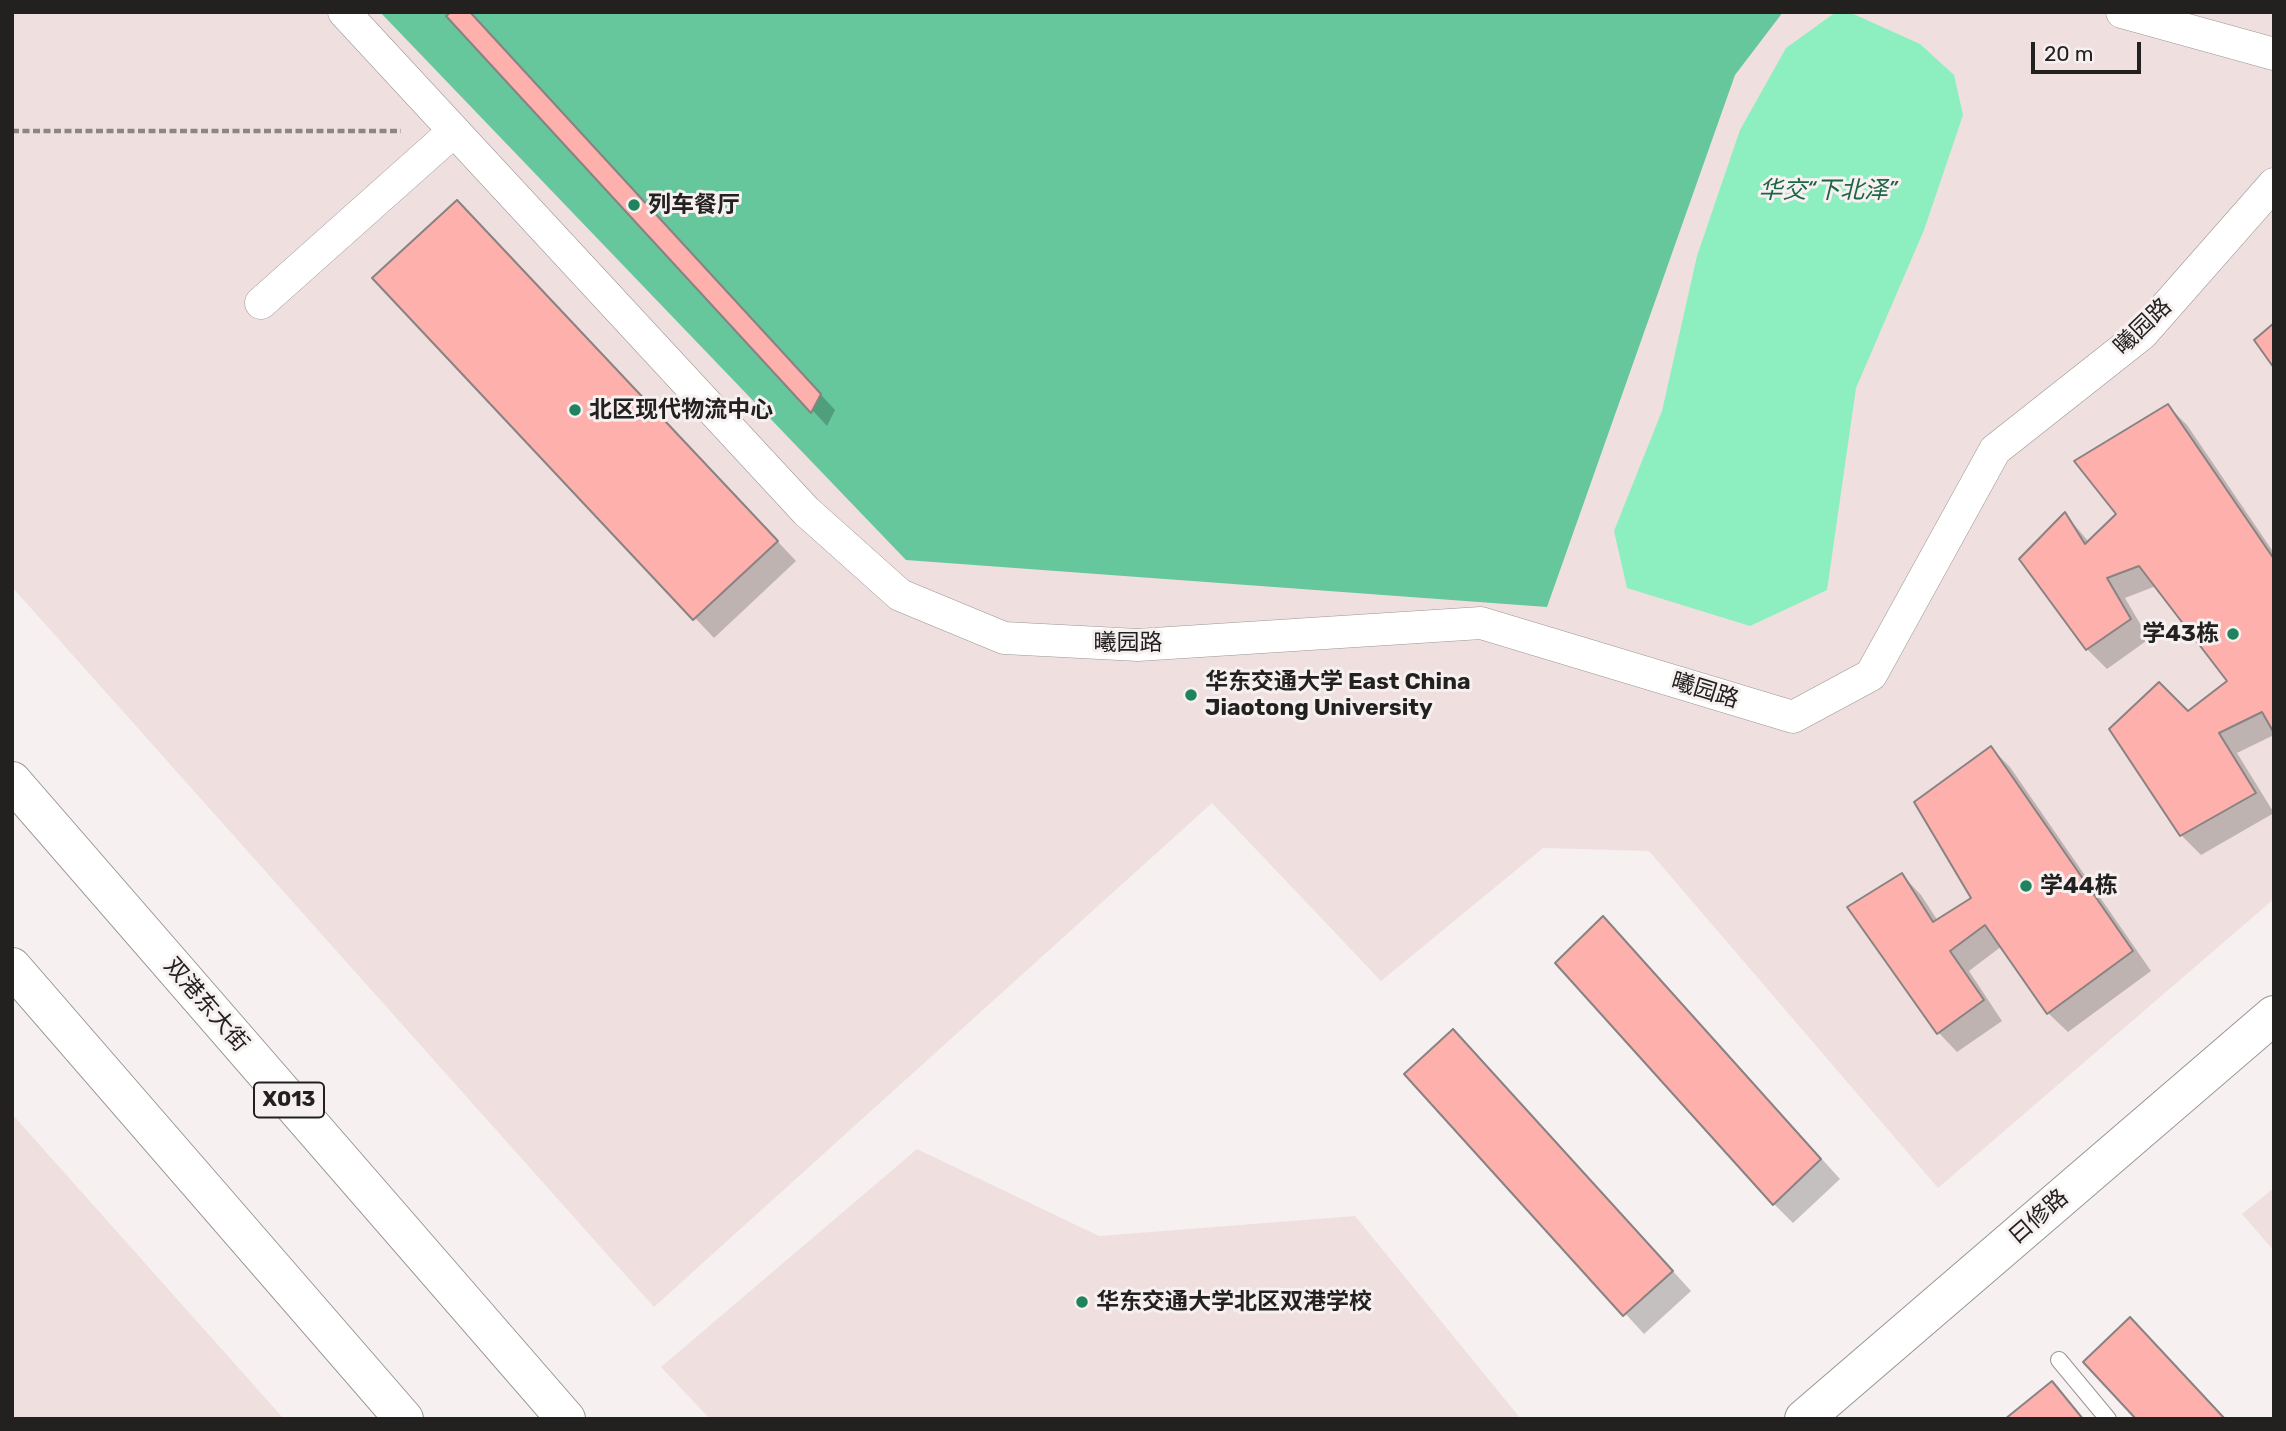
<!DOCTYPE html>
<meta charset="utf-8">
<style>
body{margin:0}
#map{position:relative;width:2286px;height:1431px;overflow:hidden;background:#f6f0f0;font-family:Rubik,sans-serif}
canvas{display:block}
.frame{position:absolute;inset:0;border:14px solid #232120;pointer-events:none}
.scale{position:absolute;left:2031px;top:42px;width:110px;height:32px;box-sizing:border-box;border:4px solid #232120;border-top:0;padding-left:9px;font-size:21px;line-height:24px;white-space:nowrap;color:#232120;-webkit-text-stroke:5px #f6f0f0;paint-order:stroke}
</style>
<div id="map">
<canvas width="2286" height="1431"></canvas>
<div class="frame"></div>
<div class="scale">20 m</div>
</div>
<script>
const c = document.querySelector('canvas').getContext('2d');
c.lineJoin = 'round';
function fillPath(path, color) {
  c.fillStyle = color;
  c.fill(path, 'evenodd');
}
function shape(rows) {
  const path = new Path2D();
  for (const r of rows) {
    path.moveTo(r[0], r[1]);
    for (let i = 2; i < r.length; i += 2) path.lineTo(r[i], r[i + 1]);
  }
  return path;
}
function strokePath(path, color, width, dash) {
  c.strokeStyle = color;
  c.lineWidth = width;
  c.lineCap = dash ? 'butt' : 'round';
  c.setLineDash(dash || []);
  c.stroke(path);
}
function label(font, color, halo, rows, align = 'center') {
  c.font = font + ' Rubik,"Noto Sans SC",sans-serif';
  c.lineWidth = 6;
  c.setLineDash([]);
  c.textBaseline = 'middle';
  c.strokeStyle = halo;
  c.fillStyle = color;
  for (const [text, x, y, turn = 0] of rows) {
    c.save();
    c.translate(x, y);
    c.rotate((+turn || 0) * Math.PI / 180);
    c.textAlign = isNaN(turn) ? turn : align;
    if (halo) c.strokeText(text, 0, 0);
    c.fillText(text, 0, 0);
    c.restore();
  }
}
fillPath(shape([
 [12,12,2274,12,2274,899,1938,1188,1649,851,1543,848,1381,981,1212,803,654,1307,12,587],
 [12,1114,284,1419,12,1419],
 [917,1149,1099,1236,1355,1216,1521,1419,710,1419,661,1367],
 [2274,1188,2274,1251,2242,1214]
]), '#efe0df');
fillPath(shape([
 [380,12,1783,12,1735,75,1547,607,906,560]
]), '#65c79b');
fillPath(shape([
 [1836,12,1849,12,1920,44,1954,75,1963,115,1924,230,1856,388,1827,590,1750,626,1627,588,1614,531,1662,411,1697,256,1740,130,1786,48]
]), '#8deec0');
fillPath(shape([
 [449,16,476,20,835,410,827,426],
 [476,221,796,561,714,638,375,279],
 [2168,406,2187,425,2274,553,2274,735,2237,753,2274,813,2201,855,2181,835,2229,681,2156,586,2125,598,2149,639,2107,669,2087,649,2065,514,2089,542,2118,514],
 [1991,748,2010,767,2151,971,2068,1032,2048,1013,2002,946,1969,971,2002,1021,1957,1052,1938,1032,1902,875,1921,895,1938,921,1973,899],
 [1622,938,1840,1179,1793,1223,1774,1204],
 [1473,1051,1691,1291,1644,1334,1406,1074]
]), '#0003');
const building = shape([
 [451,12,470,12,821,394,811,413,446,16,451,12],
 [457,200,778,541,693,620,372,278,457,200],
 [2274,323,2274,368,2254,340,2274,323],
 [2168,404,2274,559,2274,733,2262,712,2219,733,2256,793,2180,836,2109,729,2159,682,2188,711,2227,681,2139,566,2107,578,2131,619,2086,650,2019,559,2065,512,2085,544,2116,514,2074,461,2168,404],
 [1991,746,2133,951,2047,1014,1985,925,1950,951,1984,1000,1937,1034,1847,907,1902,873,1933,922,1971,898,1914,802,1991,746],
 [1603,916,1821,1159,1773,1205,1555,963,1603,916],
 [1453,1029,1673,1271,1623,1316,1404,1074,1453,1029],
 [2130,1317,2225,1419,2136,1419,2083,1362,2130,1317],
 [2052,1381,2083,1419,2005,1419,2052,1381]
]);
fillPath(building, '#fdb0ac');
strokePath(building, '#888382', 2);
const lane = shape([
 [2059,1360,2108,1419]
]);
const street = shape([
 [344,12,806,511,900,595,1004,638,1138,645,1481,623,1793,717,1871,675,1995,450,2142,334,2274,184],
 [2122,12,2274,54],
 [261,303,454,131]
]);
const secondary = shape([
 [1804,1419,2274,1015]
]);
const primary = shape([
 [12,781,566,1419],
 [12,967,404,1419]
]);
strokePath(lane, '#9b9595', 18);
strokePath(street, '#9b9595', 33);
strokePath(secondary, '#9b9595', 40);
strokePath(primary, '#9b9595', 40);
strokePath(shape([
 [12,131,401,131]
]), '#8a8686', 4.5, [7, 3.5]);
strokePath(lane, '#fff', 16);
strokePath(street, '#fff', 32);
strokePath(secondary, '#fff', 38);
strokePath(primary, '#fff', 38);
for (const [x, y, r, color] of [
 [634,205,7,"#1f835d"],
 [575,410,7,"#1f835d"],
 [2233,634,7,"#1f835d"],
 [1191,695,7,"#1f835d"],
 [2026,886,7,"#1f835d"],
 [1082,1302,7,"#1f835d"]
]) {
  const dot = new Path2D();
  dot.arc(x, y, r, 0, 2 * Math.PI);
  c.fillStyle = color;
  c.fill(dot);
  strokePath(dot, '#f6f0f0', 2.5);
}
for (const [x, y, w] of [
 [289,1100,70]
]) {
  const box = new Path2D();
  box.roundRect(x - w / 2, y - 17.5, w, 35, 5);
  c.fillStyle = '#f6f0f0';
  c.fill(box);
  strokePath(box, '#232120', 2);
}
label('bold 21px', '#232120', null, [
 ["X013",289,1100]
]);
label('bold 23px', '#232120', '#f6f0f0', [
 ["列车餐厅",648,205],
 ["北区现代物流中心",589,410],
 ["学43栋",2219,634,"right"],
 ["华东交通大学 East China",1205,682],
 ["Jiaotong University",1205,708],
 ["学44栋",2040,886],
 ["华东交通大学北区双港学校",1096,1302]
], 'left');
label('23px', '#232120', '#f6f0f0', [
 ["曦园路",2143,327,-44],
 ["曦园路",1128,643],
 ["曦园路",1705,691,17],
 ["双港东大街",206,1005,49],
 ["曰修路",2039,1217,-41]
]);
label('italic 24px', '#1c6548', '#f6f0f0', [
 ["华交“下北泽”",1828,191]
]);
</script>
